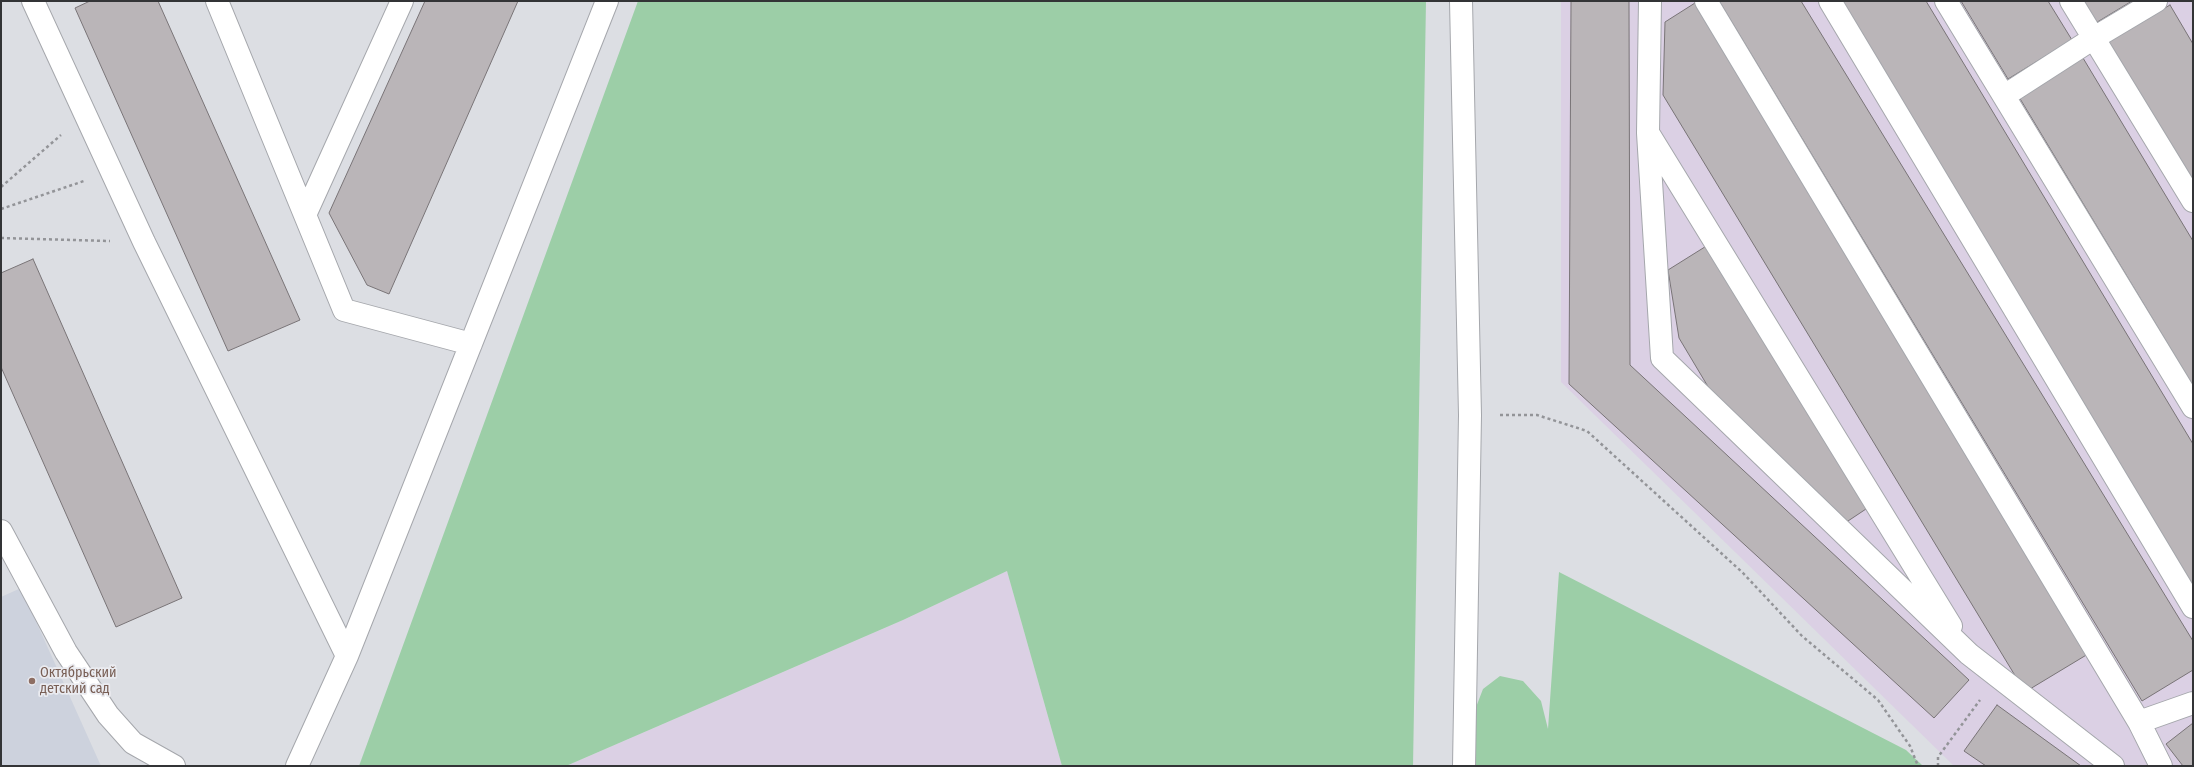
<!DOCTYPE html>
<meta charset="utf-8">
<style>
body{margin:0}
#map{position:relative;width:2194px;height:767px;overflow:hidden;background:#dcdee3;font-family:"Fira Sans Condensed",sans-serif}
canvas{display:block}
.frame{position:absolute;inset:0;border:2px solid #333436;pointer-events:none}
</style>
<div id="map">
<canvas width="2194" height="767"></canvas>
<div class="frame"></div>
</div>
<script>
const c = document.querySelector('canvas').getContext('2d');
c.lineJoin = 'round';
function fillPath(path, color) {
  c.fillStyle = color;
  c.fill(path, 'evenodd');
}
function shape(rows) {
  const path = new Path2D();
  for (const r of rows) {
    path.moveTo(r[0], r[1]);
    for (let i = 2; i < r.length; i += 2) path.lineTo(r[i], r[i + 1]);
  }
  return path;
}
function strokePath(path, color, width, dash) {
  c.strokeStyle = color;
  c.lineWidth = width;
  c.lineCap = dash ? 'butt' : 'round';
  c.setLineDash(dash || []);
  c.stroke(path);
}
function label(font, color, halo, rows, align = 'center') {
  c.font = font + ' "Fira Sans Condensed",sans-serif';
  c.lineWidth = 3.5;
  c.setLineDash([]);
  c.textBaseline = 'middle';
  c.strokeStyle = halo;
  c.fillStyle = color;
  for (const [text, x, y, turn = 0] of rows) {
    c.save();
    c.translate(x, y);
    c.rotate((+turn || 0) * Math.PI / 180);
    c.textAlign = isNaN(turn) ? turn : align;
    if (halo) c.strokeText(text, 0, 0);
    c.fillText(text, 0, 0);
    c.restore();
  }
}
fillPath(shape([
 [1561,1,2193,1,2193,766,1954,766,1561,382],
 [1007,571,1062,766,566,766,903,620]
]), '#dbd0e4');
fillPath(shape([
 [21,588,101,766,1,766,1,597]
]), '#cdd2dd');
fillPath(shape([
 [638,1,1426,1,1413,766,1062,766,1007,571,903,620,566,766,359,766],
 [1559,572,1906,750,1923,766,1473,766,1473,715,1483,689,1500,676,1523,681,1541,701,1548,729]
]), '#9ccea7');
const building = shape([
 [90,1,158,1,300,320,228,351,75,8,90,1],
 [425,1,518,1,389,294,367,285,329,213,425,1],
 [1571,1,1629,1,1630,365,1969,680,1934,718,1569,384,1571,1],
 [1719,1,1801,1,2193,641,2193,670,2142,701,1719,1],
 [1838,1,1926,1,2193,444,2193,588,1838,1],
 [1961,1,2048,1,2072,40,2008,79,1961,1],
 [2080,1,2132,1,2094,24,2080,1],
 [1695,3,2088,654,2025,692,1663,95,1665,22,1695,3],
 [2170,5,2193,44,2193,188,2105,43,2170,5],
 [2083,58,2193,241,2193,386,2019,97,2083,58],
 [1708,245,1869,507,1845,523,1710,390,1679,338,1668,270,1708,245],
 [33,259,182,598,116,627,1,367,1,273,33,259],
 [1997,705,2081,766,1986,766,1964,751,1997,705],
 [2193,723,2193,766,2183,766,2166,744,2193,723]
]);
fillPath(building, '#bab5b8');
strokePath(building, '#797477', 1);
const minor = shape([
 [33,1,144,242,347,656],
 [217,1,344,310,471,344],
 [1461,1,1470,415,1464,766],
 [1650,1,1648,133,1662,358,1969,654,2113,766],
 [1706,1,2139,722,2161,766],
 [1830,1,2193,607],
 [1946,1,2193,407],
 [2071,1,2193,201],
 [2004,96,2094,38,2156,1],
 [1650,136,1951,626],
 [305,215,402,1],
 [1,531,66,652,108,715,133,743,174,766],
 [2139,722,2193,703],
 [297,766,347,656,607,1]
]);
strokePath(minor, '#a5a7ac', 24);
strokePath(shape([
 [1,187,61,135],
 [1,209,84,181],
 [1,238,110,241],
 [1500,415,1537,415,1587,431,1743,573,1802,636,1878,700,1910,746,1918,766],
 [1938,766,1938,757,1980,700]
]), '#939498', 2.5, [3, 3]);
strokePath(minor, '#fff', 22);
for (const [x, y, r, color] of [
 [32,681,4,"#8d6e63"]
]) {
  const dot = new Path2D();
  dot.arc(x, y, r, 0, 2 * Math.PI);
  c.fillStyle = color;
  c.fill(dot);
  strokePath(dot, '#eaebf0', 1.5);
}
label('14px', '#785e54', '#eaebf0', [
 ["Октябрьский",40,673],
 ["детский сад",40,689]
], 'left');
</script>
